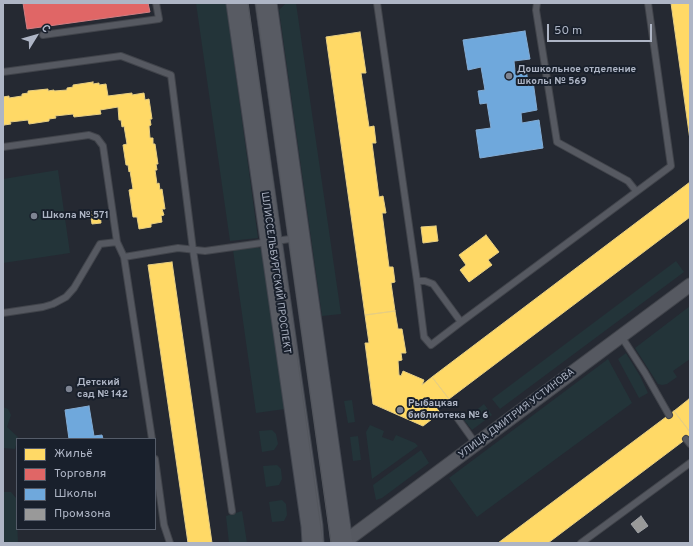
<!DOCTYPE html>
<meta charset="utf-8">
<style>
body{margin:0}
#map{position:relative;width:693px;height:546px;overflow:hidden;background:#252932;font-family:Overpass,sans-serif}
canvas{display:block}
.frame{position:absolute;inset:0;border:4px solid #aeb5c5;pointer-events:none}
.legend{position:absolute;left:16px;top:438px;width:140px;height:92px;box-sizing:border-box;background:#19202c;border:1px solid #555c69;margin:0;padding:5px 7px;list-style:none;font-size:12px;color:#aeb5c5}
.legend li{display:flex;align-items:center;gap:8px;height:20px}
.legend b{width:20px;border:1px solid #555c69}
.north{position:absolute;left:16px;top:16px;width:40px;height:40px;-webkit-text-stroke:3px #19202c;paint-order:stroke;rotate:53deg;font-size:11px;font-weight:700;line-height:16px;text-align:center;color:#aeb5c5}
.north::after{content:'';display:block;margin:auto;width:14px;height:18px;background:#aeb5c5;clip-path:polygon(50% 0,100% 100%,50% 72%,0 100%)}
.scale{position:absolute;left:547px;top:24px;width:105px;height:18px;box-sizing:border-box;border:2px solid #aeb5c5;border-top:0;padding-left:5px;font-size:12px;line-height:14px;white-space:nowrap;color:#aeb5c5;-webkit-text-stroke:3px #19202c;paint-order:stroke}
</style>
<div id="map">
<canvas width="693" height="546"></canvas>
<div class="frame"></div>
<ul class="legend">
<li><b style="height:11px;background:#ffd966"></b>Жильё</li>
<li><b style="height:11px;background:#e06666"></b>Торговля</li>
<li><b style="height:11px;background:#6fa8dc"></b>Школы</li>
<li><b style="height:11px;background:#999"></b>Промзона</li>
</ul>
<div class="north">С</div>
<div class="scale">50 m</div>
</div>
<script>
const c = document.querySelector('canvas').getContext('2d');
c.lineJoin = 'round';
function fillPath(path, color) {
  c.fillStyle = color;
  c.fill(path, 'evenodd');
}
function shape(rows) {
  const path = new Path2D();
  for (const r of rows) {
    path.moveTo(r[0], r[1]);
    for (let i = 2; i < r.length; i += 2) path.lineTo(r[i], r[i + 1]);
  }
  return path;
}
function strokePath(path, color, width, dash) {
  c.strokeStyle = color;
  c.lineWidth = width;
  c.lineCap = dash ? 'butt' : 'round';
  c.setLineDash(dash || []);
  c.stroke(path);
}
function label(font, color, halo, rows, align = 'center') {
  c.font = font + ' Overpass,sans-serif';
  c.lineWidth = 4;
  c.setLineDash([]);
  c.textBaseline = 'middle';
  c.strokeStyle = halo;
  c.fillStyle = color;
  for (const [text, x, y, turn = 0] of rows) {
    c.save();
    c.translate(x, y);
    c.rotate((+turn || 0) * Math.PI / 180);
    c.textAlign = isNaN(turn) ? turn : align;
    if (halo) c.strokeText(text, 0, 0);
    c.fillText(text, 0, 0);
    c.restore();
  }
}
fillPath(shape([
 [196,3,226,3,258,238,230,241],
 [286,3,296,3,341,314,322,316,279,10],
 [58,170,70,253,3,263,3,179],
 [257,247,263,250,285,409,256,413,233,250],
 [676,261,684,272,500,409,492,399],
 [690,306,690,359,673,371,677,377,667,384,662,385,658,384,635,348],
 [626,353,640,376,648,393,639,398,618,359],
 [608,359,632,403,477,517,449,478],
 [352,400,355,422,348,423,344,401],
 [484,404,492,415,472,430,464,420],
 [3,407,8,409,11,415,7,427,18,437,15,449,3,448],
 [370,425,384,431,382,437,393,441,396,435,415,443,418,446,372,479,366,432],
 [272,430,276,434,278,444,274,450,262,452,259,431],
 [358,436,361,460,353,461,350,437],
 [421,450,429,463,382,498,376,500,373,485],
 [277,465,281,469,282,479,279,485,266,487,263,466],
 [3,492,11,492,16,498,18,543,3,543],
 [282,500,286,504,287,515,284,521,272,522,269,502],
 [242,511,247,543,229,543,226,516]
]), '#233439');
const homes = shape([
 [671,3,690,3,690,140,671,3],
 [360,32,366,73,361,73,369,127,374,126,376,143,372,143,379,197,383,196,386,213,382,213,389,267,393,267,395,282,391,283,395,311,365,315,326,37,360,32],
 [93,82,93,84,99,83,99,85,106,84,108,96,132,93,132,95,144,93,145,100,149,99,152,119,150,119,151,125,149,126,150,138,153,138,153,144,155,144,158,164,156,164,157,170,155,170,157,184,159,183,160,190,162,189,165,209,162,209,164,215,161,216,162,222,151,224,151,227,139,229,137,217,133,217,129,190,133,189,130,171,129,172,128,165,126,165,123,145,127,144,124,126,122,127,121,120,119,120,118,107,100,110,101,114,74,117,73,114,55,116,56,118,49,119,49,121,29,124,28,120,10,122,11,124,4,125,3,127,3,97,9,96,9,98,22,96,22,94,28,93,28,91,48,89,48,91,54,90,54,91,67,90,67,88,73,87,73,85,93,82],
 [690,182,690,217,449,399,432,377,690,182],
 [100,211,101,223,92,224,90,212,100,211],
 [436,226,438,241,423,243,421,227,436,226],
 [486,235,499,252,488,260,492,265,469,282,460,270,466,265,459,255,486,235],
 [172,262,187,367,212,543,188,543,148,265,172,262],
 [395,311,398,329,402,329,406,353,401,353,402,360,398,361,399,375,401,376,403,371,424,380,422,385,432,377,449,399,437,408,440,413,423,426,373,404,365,343,369,343,365,315,395,311],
 [689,399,690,399,690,432,674,411,689,399],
 [674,411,690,432,690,436,548,543,498,543,674,411]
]);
fillPath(homes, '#ffd966');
strokePath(homes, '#e7ce82', 1);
const shops = shape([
 [23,3,148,3,150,12,27,29,23,3]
]);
fillPath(shops, '#e06666');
strokePath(shops, '#d17e82', 1);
const schools = shape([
 [525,31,530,59,514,61,515,71,526,69,528,82,533,81,537,110,521,113,522,123,539,120,543,148,480,158,476,130,491,128,487,103,480,104,478,91,485,90,481,67,468,70,463,40,525,31],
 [89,406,94,436,102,435,103,439,69,439,65,410,89,406]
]);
fillPath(schools, '#6fa8dc');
strokePath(schools, '#82acd5', 1);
const industry = shape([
 [641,516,648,526,638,533,631,524,641,516]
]);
fillPath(industry, '#999');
strokePath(industry, '#9fa1a6', 1);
const service = shape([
 [377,3,417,281,425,281,433,284,461,322,671,166,648,3],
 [537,3,536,10,557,142,628,181,636,191],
 [43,35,159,19,156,3],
 [3,72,121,56,171,75,193,250,232,511],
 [3,147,89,135,97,138,103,146,117,242,124,257,152,439],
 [124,257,178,248,205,251,297,238],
 [417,281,424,337,431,345,461,322],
 [3,313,43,307,53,304,66,297,74,288,100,244,117,242],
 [621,336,645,373,669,415],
 [458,419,476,444],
 [686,439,690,444],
 [155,459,164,525,170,543],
 [581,543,690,463]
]);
const minor = shape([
 [343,543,690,285]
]);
const primary = shape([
 [237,3,312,526,313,543],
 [266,3,342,543]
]);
strokePath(service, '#41444b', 8);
strokePath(minor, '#41444b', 15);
strokePath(primary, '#42464f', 23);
strokePath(service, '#565961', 6);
strokePath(minor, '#565961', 13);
strokePath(primary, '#585b63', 21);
strokePath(shape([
 [248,3,323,543],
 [256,3,331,543]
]), '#54575e', 1);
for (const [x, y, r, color] of [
 [509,76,4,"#7e8492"],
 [34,216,4,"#7e8492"],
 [69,389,4,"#7e8492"],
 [400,410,4,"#7e8492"]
]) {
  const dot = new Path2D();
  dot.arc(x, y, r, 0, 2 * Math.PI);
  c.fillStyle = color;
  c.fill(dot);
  strokePath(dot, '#19202c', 1.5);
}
label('bold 10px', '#aeb5c5', '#19202c', [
 ["Дошкольное отделение",517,70],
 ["школы № 569",517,82],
 ["Школа № 571",42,216],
 ["Детский",77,383],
 ["сад № 142",77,395],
 ["Рыбацкая",408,404],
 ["библиотека № 6",408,416]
], 'left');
label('10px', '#aeb5c5', '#19202c', [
 ["ШЛИССЕЛЬБУРГСКИЙ ПРОСПЕКТ",275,273,82],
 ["УЛИЦА ДМИТРИЯ УСТИНОВА",517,414,-37]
]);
</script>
